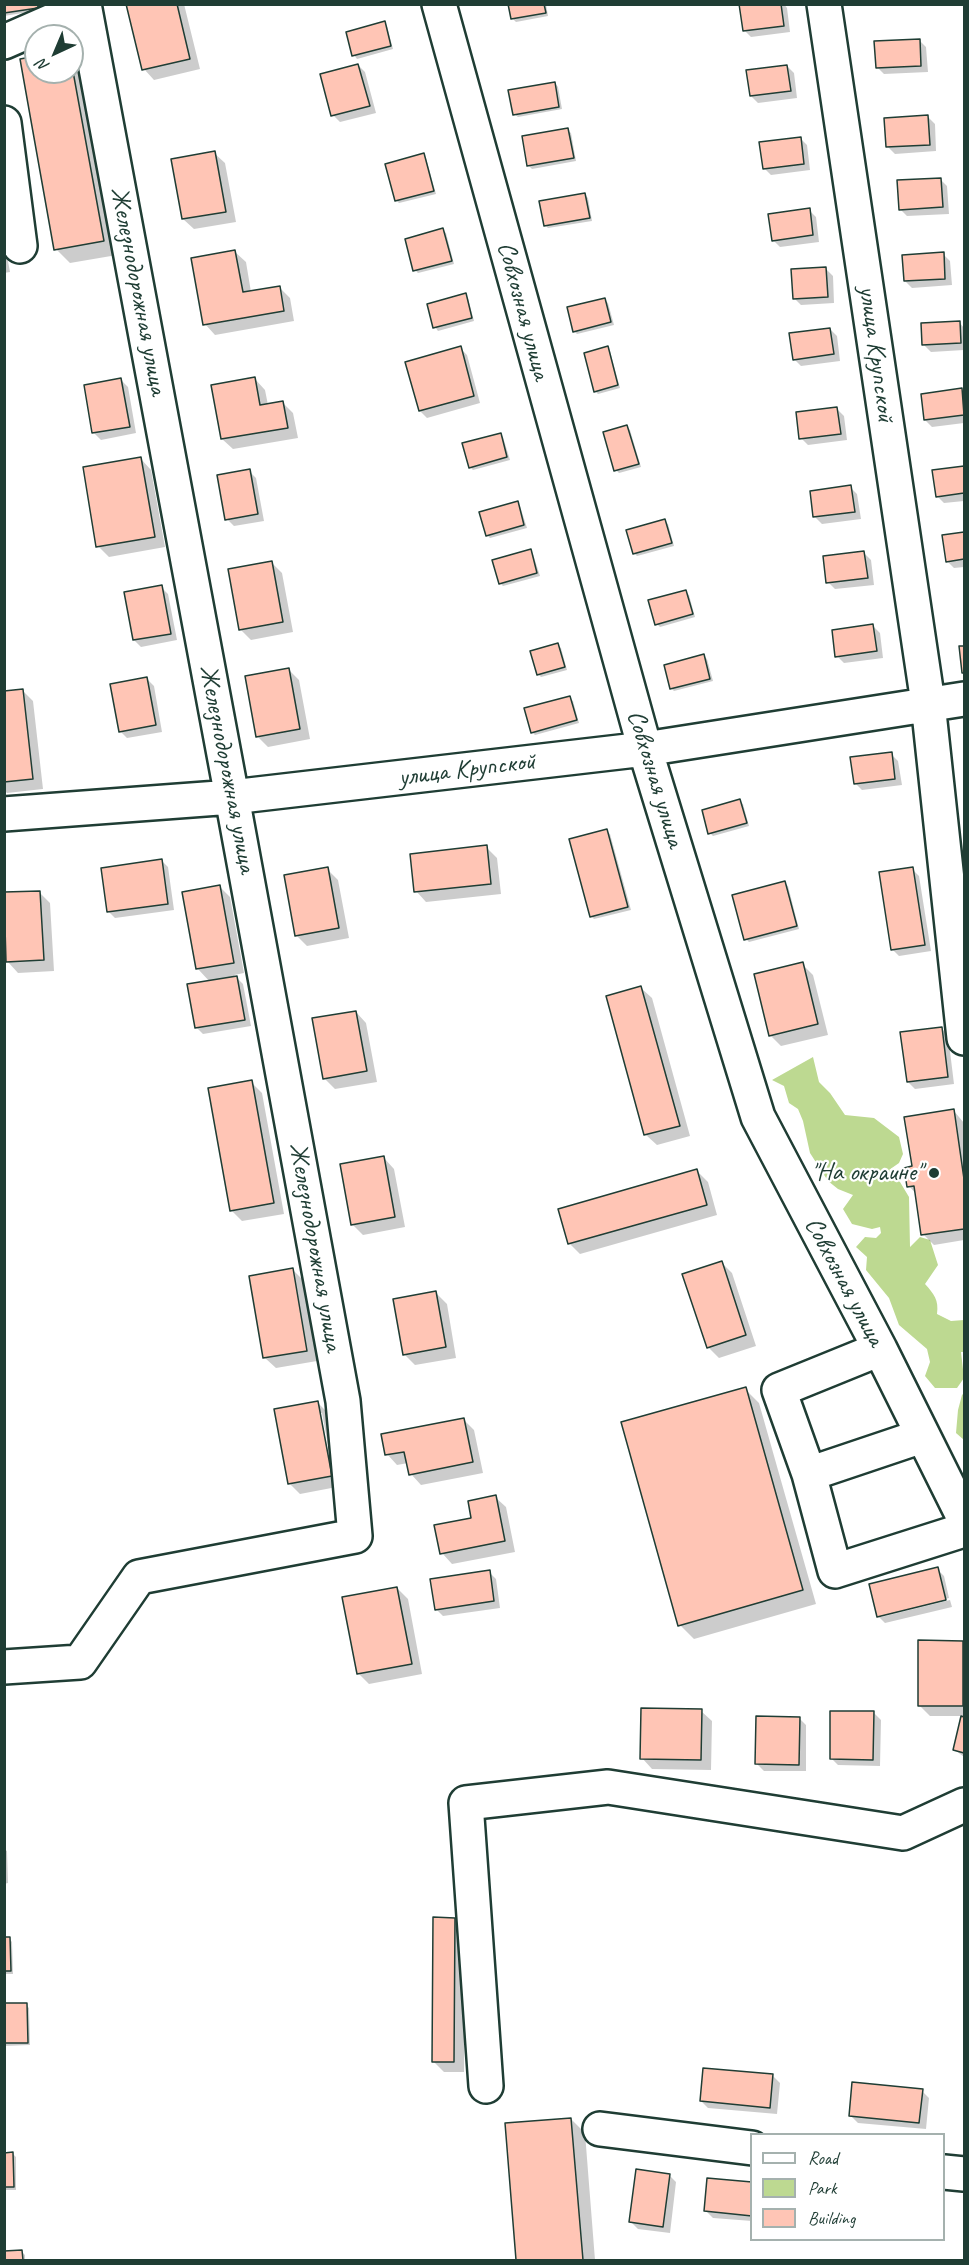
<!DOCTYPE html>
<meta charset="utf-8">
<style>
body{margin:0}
#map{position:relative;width:969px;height:2265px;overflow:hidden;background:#fff;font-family:Caveat,sans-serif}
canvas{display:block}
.frame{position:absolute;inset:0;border:6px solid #1f3d34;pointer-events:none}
.legend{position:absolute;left:750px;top:2133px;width:195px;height:108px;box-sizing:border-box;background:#fff;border:2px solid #a5b1ae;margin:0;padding:8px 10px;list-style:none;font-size:18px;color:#1f3d34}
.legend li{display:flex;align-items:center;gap:12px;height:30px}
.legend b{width:30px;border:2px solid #a5b1ae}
.north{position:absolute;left:24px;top:24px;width:60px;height:60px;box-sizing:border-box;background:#fff;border:2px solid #a5b1ae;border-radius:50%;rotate:224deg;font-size:16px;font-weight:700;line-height:24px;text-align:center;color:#1f3d34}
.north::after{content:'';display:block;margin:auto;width:21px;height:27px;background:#1f3d34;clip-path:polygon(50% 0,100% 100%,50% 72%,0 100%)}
</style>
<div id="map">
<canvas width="969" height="2265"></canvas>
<div class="frame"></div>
<ul class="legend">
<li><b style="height:8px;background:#fff"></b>Road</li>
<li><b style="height:16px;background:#bdd991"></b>Park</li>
<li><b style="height:16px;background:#ffc5b5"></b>Building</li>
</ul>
<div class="north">N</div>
</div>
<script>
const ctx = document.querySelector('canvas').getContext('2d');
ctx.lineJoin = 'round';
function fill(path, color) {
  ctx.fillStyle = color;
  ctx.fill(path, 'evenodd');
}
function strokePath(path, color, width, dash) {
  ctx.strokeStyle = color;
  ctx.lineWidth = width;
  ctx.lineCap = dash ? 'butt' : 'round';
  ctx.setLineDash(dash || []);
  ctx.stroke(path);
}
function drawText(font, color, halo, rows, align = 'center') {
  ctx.font = font + ' Caveat,sans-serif';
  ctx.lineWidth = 4.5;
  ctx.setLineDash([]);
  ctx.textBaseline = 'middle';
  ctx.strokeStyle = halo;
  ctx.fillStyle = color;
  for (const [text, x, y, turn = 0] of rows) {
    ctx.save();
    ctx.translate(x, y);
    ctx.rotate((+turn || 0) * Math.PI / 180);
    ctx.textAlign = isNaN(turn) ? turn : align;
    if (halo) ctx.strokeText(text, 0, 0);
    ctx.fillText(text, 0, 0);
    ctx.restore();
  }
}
fill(new Path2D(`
 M813,1057L819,1082L830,1093L845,1115L874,1118L899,1137L903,1154L899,1163L889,1170L900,1182L909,1197L910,1247L920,1237L930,1240L938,1265L925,1284C934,1294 939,1300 937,1314L951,1321L964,1320V1352H961L964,1378L957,1388H935L925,1376L930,1362L927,1349L899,1325L889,1298L866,1270L867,1257L856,1247L865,1237L876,1238L881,1233L880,1227L872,1229L852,1224L843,1209L853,1195L838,1189L828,1181L810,1153L803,1121L798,1109L789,1103L784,1086L772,1080Z
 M964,1393V1440L956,1433L958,1410L962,1395Z`), '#bdd991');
fill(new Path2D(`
 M4,4H40L41,10L4,16Z
 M128,4H184L200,69L154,80L144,69Z
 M510,4H546L548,16L516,22L513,19Z
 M751,4H784L787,8L790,32L751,37L744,30Z
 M384,23L387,26L393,49L357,59L354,55Z
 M919,40L926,47L928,72L884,74L877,67Z
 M72,55L83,66L117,255L70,263L56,249L21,60L36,58V72H72Z
 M358,65L365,72L376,113L340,122L333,115Z
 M787,66L794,73L797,98L758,103L751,96Z
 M555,83L558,87L562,109L518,117L514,114Z
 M928,117L935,124L936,151L895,154L888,147Z
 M567,130L571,133L576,161L532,169L528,165Z
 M800,138L807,145L810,170L771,175L764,168Z
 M214,153L225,163L236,222L194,229L183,219Z
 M423,155L426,158L436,194L399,203L396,200Z
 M940,179L947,186L949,214L907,216L900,209Z
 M585,195L588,198L592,221L548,228L545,225Z
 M809,210L816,217L819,242L780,247L773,240Z
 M443,230L446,233L454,264L418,273L415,270Z
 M4,240L10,272L4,273Z
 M235,252L246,262L251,292L279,287L290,298L294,321L215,335L205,324Z
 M943,254L950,261L952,285L912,288L905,281Z
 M826,269L833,276L834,303L801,305L794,298Z
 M465,295L468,298L474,321L438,331L435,327Z
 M605,300L608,303L614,325L577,334L574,331Z
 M959,322L964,328V350L931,352L924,345Z
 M830,329L837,336L840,361L801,366L794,359Z
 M460,348L467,355L480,403L427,418L420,411Z
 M607,348L610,351L620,388L598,394L595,391Z
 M255,379L265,390L268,405L282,402L293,413L298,438L233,449L222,439Z
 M121,380L128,387L136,433L101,440L94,433Z
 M962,390L964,393V423L932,427L925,420Z
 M837,409L844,416L847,440L808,445L801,438Z
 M627,427L630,430L641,467L619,473L616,470Z
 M500,434L503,437L510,460L473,470L470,467Z
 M141,459L151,470L165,547L109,557L98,546Z
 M964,467V501L944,503L937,496L934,471Z
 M249,471L256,478L264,521L234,526L227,519Z
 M850,487L857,494L861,519L822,524L815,517Z
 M517,503L520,506L527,528L490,538L487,535Z
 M665,521L668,524L674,546L637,556L634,553Z
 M964,534V567L954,568L947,561L944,537Z
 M530,551L533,554L540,576L503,586L500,583Z
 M864,553L871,560L874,585L835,589L828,582Z
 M272,563L282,573L293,632L251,640L240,629Z
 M161,587L168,594L177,640L141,647L134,640Z
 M686,592L689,595L695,617L660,627L657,624Z
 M873,626L880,633L883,658L844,663L837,656Z
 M557,644L561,648L567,670L541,677L538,674Z
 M704,656L707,659L713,681L674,691L671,688Z
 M289,670L299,680L310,739L268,747L257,736Z
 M147,679L154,686L162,732L127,738L120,731Z
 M23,691L33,701L43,789L7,793L4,790V692Z
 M570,698L573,701L579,723L535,735L532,732Z
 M891,754L898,761L902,785L862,790L855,783Z
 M740,801L743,804L749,826L713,836L710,833Z
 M607,831L610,834L631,910L594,919L591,916Z
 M486,847L497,858L501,894L426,902L416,891Z
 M161,860L168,867L174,910L115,918L108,911Z
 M327,869L338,880L349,938L307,946L296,935Z
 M912,869L919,876L931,951L899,956L892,949Z
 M785,883L788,886L799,929L749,942L746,939Z
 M220,887L230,897L244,973L234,975L243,984L251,1026L203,1034L196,1027L210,982L198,969L184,893Z
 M39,892L50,903L54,971L18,973L8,962L4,894Z
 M802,964L813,975L828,1035L781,1046L770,1035Z
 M641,988L652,998L690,1136L657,1145L646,1135L608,997Z
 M356,1012L366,1023L377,1082L335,1089L324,1078Z
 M941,1028L948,1035L954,1084L915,1089L908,1082Z
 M251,1082L262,1093L284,1214L242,1221L231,1210Z
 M954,1111L964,1123V1240L934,1245L923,1234L917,1195L909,1186L914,1168Z
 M384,1158L394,1169L405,1227L363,1235L352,1224Z
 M697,1171L708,1182L717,1215L580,1254L569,1243Z
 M721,1262L732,1273L756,1346L719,1358L708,1347Z
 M292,1269L303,1280L317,1361L276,1368L265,1358L250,1277Z
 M436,1293L447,1304L456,1358L415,1365L404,1354Z
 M745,1389L759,1403L816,1604L694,1639L680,1625Z
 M318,1403L328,1413L342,1486L300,1494L289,1483ZM319,1413H322L335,1483H332Z
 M463,1419L474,1430L483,1473L421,1485L411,1474L408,1463L397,1465L387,1454Z
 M495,1497L506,1507L515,1552L452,1564L442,1553Z
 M937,1569L944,1576L949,1598L881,1614V1617L950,1600L952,1607L885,1623L878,1616Z
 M489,1572L496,1579L500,1608L443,1616L436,1609Z
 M397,1588L408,1599L422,1674L369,1684L358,1673Z
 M963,1642L964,1644V1716H930L919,1705Z
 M701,1711L712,1721L711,1770L652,1769L642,1758Z
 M874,1713L881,1720L880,1766L838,1765L831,1758Z
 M799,1718L806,1725V1771H764L757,1764Z
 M962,1718H964V1757L955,1750Z
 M4,1849L7,1851L8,1883L4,1884Z
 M454,1919L465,1930L464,2072H444L433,2061Z
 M4,1938H9L12,1942L13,1974H4Z
 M4,2005H26L29,2008L30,2045L4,2046Z
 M773,2076L780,2083L777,2114L708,2108L701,2101Z
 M922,2091L929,2098L926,2129L858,2123L851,2116Z
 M571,2119L585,2133L595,2260H517L506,2124Z
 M4,2154H13L16,2157V2190H4Z
 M669,2175L676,2182L670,2233L638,2229L631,2222Z
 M752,2183V2221L713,2218L706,2211Z
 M22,2252L25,2255V2260H4V2253Z`), '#0003');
const building = new Path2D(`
 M4,4H38V8L4,13Z
 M126,4H177L190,59L142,70Z
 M508,4H544L546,13L511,19Z
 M739,4H781L784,26L743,31Z
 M385,21L391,46L352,56L346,32Z
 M920,39L921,66L876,68L874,41Z
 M36,56V72H72V66L104,241L54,250L20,59Z
 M358,64L370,106L331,116L320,74Z
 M787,65L791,91L750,96L746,70Z
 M555,82L559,107L513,115L508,90Z
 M928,115L930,145L886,147L884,118Z
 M568,128L574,158L527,166L522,136Z
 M801,137L804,164L763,169L759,142Z
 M215,151L226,212L182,219L171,159Z
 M424,153L434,191L395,201L385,164Z
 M941,178L943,207L899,210L897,180Z
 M585,193L590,218L544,226L539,201Z
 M810,208L813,235L772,241L768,214Z
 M443,228L452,261L413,271L405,239Z
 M235,250L243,292L280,286L284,311L203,325L191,258Z
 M944,252L945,279L904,281L902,255Z
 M826,267L828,297L793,299L791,269Z
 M466,293L472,318L433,328L427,304Z
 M605,298L611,322L573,332L567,307Z
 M960,321L961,343L922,345L921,323Z
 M830,328L834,354L793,360L789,333Z
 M461,346L474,396L419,411L405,362Z
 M608,346L618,385L594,392L584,353Z
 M255,377L260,405L283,401L288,428L221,439L211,385Z
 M121,378L130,427L92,433L84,385Z
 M962,388L964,415L924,420L921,394Z
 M837,407L841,434L799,439L796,412Z
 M627,425L639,464L614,471L603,432Z
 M501,433L507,457L469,468L462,443Z
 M141,457L155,537L96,547L83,467Z
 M964,466V493L936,497L932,470Z
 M250,469L258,514L225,520L217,475Z
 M851,485L855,512L813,517L810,491Z
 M518,501L524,525L486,536L479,512Z
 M665,519L672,543L633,554L626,530Z
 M964,532V559L946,562L942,535Z
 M531,549L537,573L499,584L492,560Z
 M864,551L868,578L826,583L823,556Z
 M272,561L283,622L239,630L228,569Z
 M162,585L171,634L133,640L124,592Z
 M686,590L693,614L655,625L648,600Z
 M873,624L877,651L835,657L832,630Z
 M558,643L565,667L537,675L530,651Z
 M959,646H964V673H962Z
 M704,654L710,679L670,689L664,665Z
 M289,668L300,729L256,737L245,676Z
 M147,677L156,725L119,732L110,684Z
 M23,689L33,779L4,782V691Z
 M570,696L577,720L531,733L524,708Z
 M892,752L895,779L854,784L850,757Z
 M740,799L747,823L708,834L702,810Z
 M607,829L628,907L590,917L569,839Z
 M487,845L491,884L414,892L410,854Z
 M162,859L168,904L107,912L101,868Z
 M328,867L339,928L295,936L284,875Z
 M913,867L925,945L891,950L879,872Z
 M785,881L797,926L744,940L732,895Z
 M220,885L234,963L196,969L182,892Z
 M40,891L44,960L6,962L4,892Z
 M803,962L818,1024L769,1036L754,974Z
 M237,976L245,1020L195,1028L187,984Z
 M641,986L680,1126L644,1135L606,996Z
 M356,1011L367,1071L323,1079L312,1018Z
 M942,1027L948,1077L907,1082L900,1032Z
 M252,1080L274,1203L230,1211L208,1088Z
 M954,1109L964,1179V1229L921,1235L914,1186L907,1187L904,1168L912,1166L904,1117Z
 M384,1156L395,1217L351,1225L340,1164Z
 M697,1169L707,1205L568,1244L558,1209Z
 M722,1261L746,1335L707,1348L682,1274Z
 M293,1268L307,1351L263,1358L249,1276Z
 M436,1291L446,1347L403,1355L393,1299Z
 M746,1387L803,1590L678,1626L621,1422Z
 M318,1401L332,1476L288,1484L274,1409Z
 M464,1418L473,1462L409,1475L404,1452L385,1455L381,1434Z
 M496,1495L505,1541L440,1554L434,1525L471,1518L468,1501Z
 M938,1567L946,1600L877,1617L869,1584Z
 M490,1570L494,1601L435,1610L430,1579Z
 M397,1587L412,1664L357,1674L342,1597Z
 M918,1640L963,1641V1706H918Z
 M641,1708L702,1709L701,1760L640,1759Z
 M830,1711H874L873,1760L830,1759Z
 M756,1716L800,1717L799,1765L755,1764Z
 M961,1716L964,1717V1753L953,1750Z
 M433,1917L455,1918L454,2062H432Z
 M4,1937H10L11,1971H4Z
 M4,2003H27L28,2043H4Z
 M703,2068L773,2074L770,2108L700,2101Z
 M852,2082L923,2089L919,2123L849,2116Z
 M571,2118L583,2260H516L505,2123Z
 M13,2152L14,2187H4V2153Z
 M636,2169L670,2174L663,2227L629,2222Z
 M707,2178L752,2182V2216L704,2211Z
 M22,2250L23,2260H4V2251Z`);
fill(building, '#ffc5b5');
strokePath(building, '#1f3d34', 1.5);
const minor = new Path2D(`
 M439,4L645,749L758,1117L880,1349L964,1518
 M824,4L928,703L964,1038
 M4,42L84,7
 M4,123L20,246
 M4,814L232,797L645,749L964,699
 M880,1349L779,1390L809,1474L835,1571L964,1530
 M809,1474L922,1436
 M4,1667L80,1662L139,1577L355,1536L343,1401L232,797L84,4
 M486,2086L466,1803L608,1787L903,1833L964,1805
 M600,2129L752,2148
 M944,2172L964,2174`);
strokePath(minor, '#1f3d34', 38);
strokePath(minor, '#fff', 33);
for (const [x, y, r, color] of [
 [934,1173,6,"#1f3d34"]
]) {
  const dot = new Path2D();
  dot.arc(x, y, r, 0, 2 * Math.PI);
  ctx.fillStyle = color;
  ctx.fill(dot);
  strokePath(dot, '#fff', 2);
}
drawText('26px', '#1f3d34', '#fff', [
 ["Железнодорожная улица",138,291,79],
 ["Совхозная улица",523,311,75],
 ["улица Крупской",876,354,82],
 ["Железнодорожная улица",227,769,79],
 ["улица Крупской",467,770,-7],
 ["Совхозная улица",655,779,73],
 ["Железнодорожная улица",315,1247,80],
 ["Совхозная улица",844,1282,62]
]);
drawText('26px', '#1f3d34', '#fff', [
 ["\"На окраине\"",922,1173]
], 'right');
</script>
